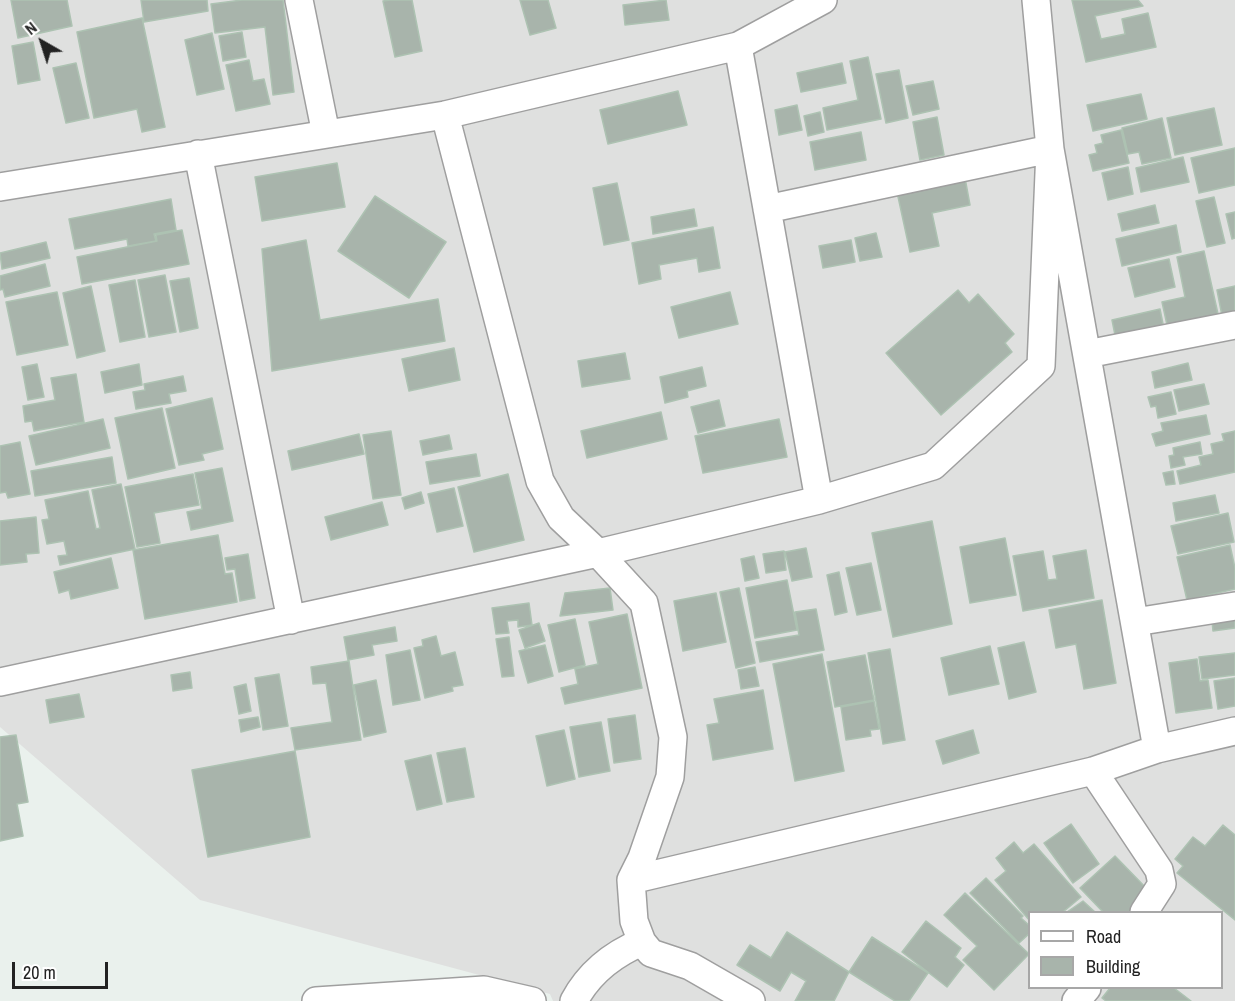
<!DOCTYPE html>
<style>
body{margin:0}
#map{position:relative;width:1235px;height:1001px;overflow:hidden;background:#eaf1ed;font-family:"Archivo Narrow",sans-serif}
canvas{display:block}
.legend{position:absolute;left:1028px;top:911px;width:195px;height:78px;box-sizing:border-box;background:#fff;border:2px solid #a7a7a7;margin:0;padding:8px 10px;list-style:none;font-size:18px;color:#222}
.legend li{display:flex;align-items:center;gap:12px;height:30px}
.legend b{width:30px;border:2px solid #a7a7a7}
.north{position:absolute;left:12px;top:12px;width:60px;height:60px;-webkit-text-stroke:4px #fff;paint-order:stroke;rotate:321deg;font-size:16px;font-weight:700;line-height:24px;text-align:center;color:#222}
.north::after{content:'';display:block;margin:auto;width:21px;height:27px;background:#222;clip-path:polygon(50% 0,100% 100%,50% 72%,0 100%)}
.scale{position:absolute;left:12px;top:962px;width:96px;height:27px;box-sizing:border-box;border:3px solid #222;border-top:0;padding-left:8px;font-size:18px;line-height:21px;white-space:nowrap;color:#222;-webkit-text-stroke:4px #fff;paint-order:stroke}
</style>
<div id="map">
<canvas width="1235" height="1001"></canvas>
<ul class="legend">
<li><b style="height:8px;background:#fff"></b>Road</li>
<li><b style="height:16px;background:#a8b4ab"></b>Building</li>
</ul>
<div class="north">N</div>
<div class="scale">20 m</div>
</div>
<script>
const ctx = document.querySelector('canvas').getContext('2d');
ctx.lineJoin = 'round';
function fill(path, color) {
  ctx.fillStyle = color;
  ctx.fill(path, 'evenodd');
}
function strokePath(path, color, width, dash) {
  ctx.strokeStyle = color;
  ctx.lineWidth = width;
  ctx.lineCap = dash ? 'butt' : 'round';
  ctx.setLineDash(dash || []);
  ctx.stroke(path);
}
fill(new Path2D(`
 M0,0H1235V1001H553L550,994L200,900L0,727ZM1030,912H1222V988H1030Z`), '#dfe0df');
const building = new Path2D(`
 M11,0H67L72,26L18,38Z
 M141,0H207L208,11L144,22Z
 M242,0H283L294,92L273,95L265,27L215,33L211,4Z
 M390,0H412L422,51L395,57L383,1Z
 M520,0H548L556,28L530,35Z
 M666,0L669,20L625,25L623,5Z
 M1072,0H1138L1143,6L1095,16L1101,39L1125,34L1122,19L1148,13L1156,47L1086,62Z
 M142,18L165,127L142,132L137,109L94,118L77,32Z
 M242,32L246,57L223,61L219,36Z
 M212,33L224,89L197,95L185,40Z
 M33,42L40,80L18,84L12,46Z
 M868,57L881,119L827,130L823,108L858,100L850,61Z
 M249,60L253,81L264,79L270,104L236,111L226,65Z
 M76,63L89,118L66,123L53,68Z
 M842,63L846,83L801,92L797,73Z
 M899,70L908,118L886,123L876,74Z
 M933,81L939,109L913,115L906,86Z
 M678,91L687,125L608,144L600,110Z
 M1141,94L1147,119L1093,131L1087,105Z
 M797,105L802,130L779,135L775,110Z
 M1214,108L1222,145L1175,155L1167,118Z
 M820,112L824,132L808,136L804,116Z
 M937,117L944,155L920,160L913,122Z
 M1162,118L1171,158L1142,164L1139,152L1128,154L1122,128Z
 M1121,130L1129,163L1093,171L1089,155L1097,153L1095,145L1103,143L1101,135Z
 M861,132L866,160L815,170L810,142Z
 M1235,148V185L1199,193L1191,158Z
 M1183,157L1189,182L1141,192L1136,168Z
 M337,163L345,207L262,221L255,177Z
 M1128,167L1133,194L1108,200L1102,173Z
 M965,178L970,205L932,213L939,246L910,252L897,192Z
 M617,183L629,240L604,245L593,188Z
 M375,196L446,242L409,298L338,251Z
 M1214,197L1225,243L1207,247L1196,201Z
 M171,199L176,230L154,234L156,241L128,246L127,239L75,249L69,219Z
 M1155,205L1159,223L1122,231L1118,214Z
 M694,209L697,226L653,234L651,217Z
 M1235,212V238L1232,239L1226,214Z
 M1176,225L1181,252L1122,266L1116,239Z
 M713,227L720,268L699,272L697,258L659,265L661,279L639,284L632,243Z
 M182,230L189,264L82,284L77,257L157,241L156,235Z
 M876,233L882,257L860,261L855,238Z
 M306,240L320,320L438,299L445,341L272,371L262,249Z
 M851,240L855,262L823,268L819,246Z
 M46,242L50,258L2,269L0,253Z
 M1204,251L1220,323L1169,334L1162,302L1185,297L1177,257Z
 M1169,259L1175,287L1135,297L1128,268Z
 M45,264L50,286L5,297L3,289L0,290V276Z
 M165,275L176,332L149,337L138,280Z
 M189,278L198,328L180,332L170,281Z
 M135,280L145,337L120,342L109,285Z
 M91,286L105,351L77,358L63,293Z
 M1235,286V324L1224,326L1217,290Z
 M958,290L969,303L978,294L1014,334L1005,343L1012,352L941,415L886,353Z
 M57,292L68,345L17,355L6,302Z
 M730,292L738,324L679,338L671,307Z
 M1160,309L1165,334L1117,345L1112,320Z
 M454,348L460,380L409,391L402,359Z
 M625,353L630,379L582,387L578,361Z
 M1188,363L1192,380L1155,388L1152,372Z
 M37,364L44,397L28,400L22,367Z
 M139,364L142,385L105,393L101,372Z
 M702,367L706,386L687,391L688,397L665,403L660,377Z
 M76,374L84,422L34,431L32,421L25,422L23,406L55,400L51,378Z
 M183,376L186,391L169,394L171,403L136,409L133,392L145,390L144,384Z
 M1204,384L1209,404L1179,411L1174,390Z
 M1171,392L1176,414L1158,418L1156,406L1151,407L1148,397Z
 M212,398L223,449L202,454L204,460L179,465L166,409Z
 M719,400L725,426L698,433L691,407Z
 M162,408L175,468L128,479L115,418Z
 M661,412L667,439L587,458L581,431Z
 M1206,415L1210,434L1156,446L1152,434L1163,431L1161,423Z
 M103,419L110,448L36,465L29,436Z
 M779,419L787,457L703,473L695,436Z
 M391,431L401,495L373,499L363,435Z
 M1235,431V472L1180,484L1177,471L1201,465L1199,457L1213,454L1211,444L1224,441L1222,434Z
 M359,434L364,454L292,470L288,451Z
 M449,435L452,449L423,455L420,441Z
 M20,442L30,494L8,498L6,492L0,493V446Z
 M1200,442L1202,454L1183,457L1185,465L1171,468L1169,456L1174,455L1173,448Z
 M476,454L480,476L430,484L426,462Z
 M112,457L116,483L35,496L31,471Z
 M222,468L233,521L191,530L187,512L202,509L195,473Z
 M1173,471L1175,484L1166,485L1163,473Z
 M193,474L199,505L154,513L160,543L137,547L125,487Z
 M508,474L524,540L474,552L458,487Z
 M121,484L135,549L60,565L58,556L67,555L64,541L47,544L42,520L49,519L45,500L88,491L96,529L100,528L92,490Z
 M454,488L463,526L437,532L428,494Z
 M421,492L424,503L405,509L402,498Z
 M1215,495L1219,513L1176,521L1173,503Z
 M382,502L388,525L331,540L325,517Z
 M1228,513L1234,542L1178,554L1171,526Z
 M36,517L39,553L26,554L27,562L0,565V521Z
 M932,521L952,624L893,637L872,533Z
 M218,535L225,574L232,573L237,602L145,619L133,550Z
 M1005,538L1016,595L970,603L960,547Z
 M1230,545L1235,568V589L1187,600L1177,557Z
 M806,548L812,577L792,581L785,552Z
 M1086,550L1094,598L1023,611L1013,556L1043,551L1048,580L1057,579L1053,556Z
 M784,551L786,570L766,573L763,554Z
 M248,554L255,598L240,601L235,569L227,570L225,558Z
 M754,556L759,578L745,581L741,559Z
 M111,558L118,588L71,599L69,590L59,593L54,572Z
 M871,563L881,610L857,615L846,568Z
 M839,572L847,612L835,615L827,575Z
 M787,580L797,630L755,638L746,588Z
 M610,588L613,610L560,616L565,593Z
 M739,588L755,663L736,668L720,592Z
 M716,593L726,642L683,651L674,601Z
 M1102,600L1116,683L1084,689L1076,644L1056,648L1049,610Z
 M529,603L532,625L518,627V620L507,621L509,633L496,634L492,608Z
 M1235,608V628L1213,631L1211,611Z
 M816,609L824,650L760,662L756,642L799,635L795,612Z
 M627,614L642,688L565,704L561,688L578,684L575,669L598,664L589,622Z
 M575,619L585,665L559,672L548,625Z
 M539,623L545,641L525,648L519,630Z
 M395,627L397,641L372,645L374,655L348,660L344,637Z
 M436,636L441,656L455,652L463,685L452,687L453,691L425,698L414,648L423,646L422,640Z
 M509,637L514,676L502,677L496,639Z
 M1024,642L1036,692L1009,699L998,648Z
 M545,645L553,676L528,683L519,651Z
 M990,646L999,684L949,695L941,658Z
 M890,649L905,740L883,744L868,653Z
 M410,650L420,700L393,705L386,655Z
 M1235,653V675L1202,679L1199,657Z
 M822,654L844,771L795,781L773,664Z
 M865,655L874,700L835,707L827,662Z
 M1197,659L1200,681L1208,680L1212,708L1176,713L1169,663Z
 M349,661L361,740L295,750L291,728L332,722L326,683L313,684L311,667Z
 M755,667L759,686L741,689L738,670Z
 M190,672L192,688L173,691L171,675Z
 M279,674L288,726L263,730L255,678Z
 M1235,678V706L1218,709L1214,681Z
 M376,680L386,732L364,737L354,685Z
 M246,684L251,711L239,714L234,687Z
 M763,690L773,749L713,760L707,725L719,723L714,699Z
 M79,694L84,717L50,723L46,700Z
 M874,701L879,729L870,730L871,736L846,740L841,707Z
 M635,715L641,759L614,763L608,719Z
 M258,717L260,727L241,732L239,720Z
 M601,722L610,771L579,777L570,727Z
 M564,730L575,779L547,786L536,736Z
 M973,730L979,753L943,764L936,741Z
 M16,735L28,802L17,804L23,836L0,841V737Z
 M465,748L474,797L447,802L437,753Z
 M295,751L310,837L208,857L192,770Z
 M431,755L442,804L417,810L405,761Z
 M1071,824L1099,864L1073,883L1044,843Z
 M1223,825L1235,835V920L1177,873L1183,866L1175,859L1193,837L1205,846Z
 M1014,842L1023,853L1034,844L1081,897L1063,912H1030V921L995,880L1006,871L996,858Z
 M1115,856L1150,892L1129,912H1103L1080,888Z
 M986,878L1023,916L1021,918L1030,926V933L1019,943L970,893Z
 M965,893L1029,954L994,990L963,960L977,946L944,915Z
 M1083,901L1095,912H1067Z
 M926,921L961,948L955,957L964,965L947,987L902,952Z
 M787,932L849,972L834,1001H795L806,981L791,972L780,991L737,965L750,945L771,958Z
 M872,937L928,973L909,1001H895L849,972Z
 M1110,988H1174L1191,1001H1106L1102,998Z`);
fill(building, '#a8b4ab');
strokePath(building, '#adc2b2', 1.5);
const minor = new Path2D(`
 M299,0L326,134
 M1036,0L1050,149L1157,749
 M738,46L819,500
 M445,115L540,481L561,518L598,553L644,603L673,737L670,777L642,858L631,880L634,921L642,942L651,953L690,966L751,1001
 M198,154L291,620
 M0,187L445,115L738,46L823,0
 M767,209L1050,149
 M1087,354L1235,325
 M1135,622L1235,606
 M0,682L598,553L819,500L933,466L1041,366L1050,149
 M1093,771L1159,870L1162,884L1144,912
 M631,880L1093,771L1157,749L1235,731
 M316,1001L484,990L532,1001
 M574,1001C589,973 613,954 642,942
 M1076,1001L1087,988`);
strokePath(minor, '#9f9f9f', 30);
strokePath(minor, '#fff', 27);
</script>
